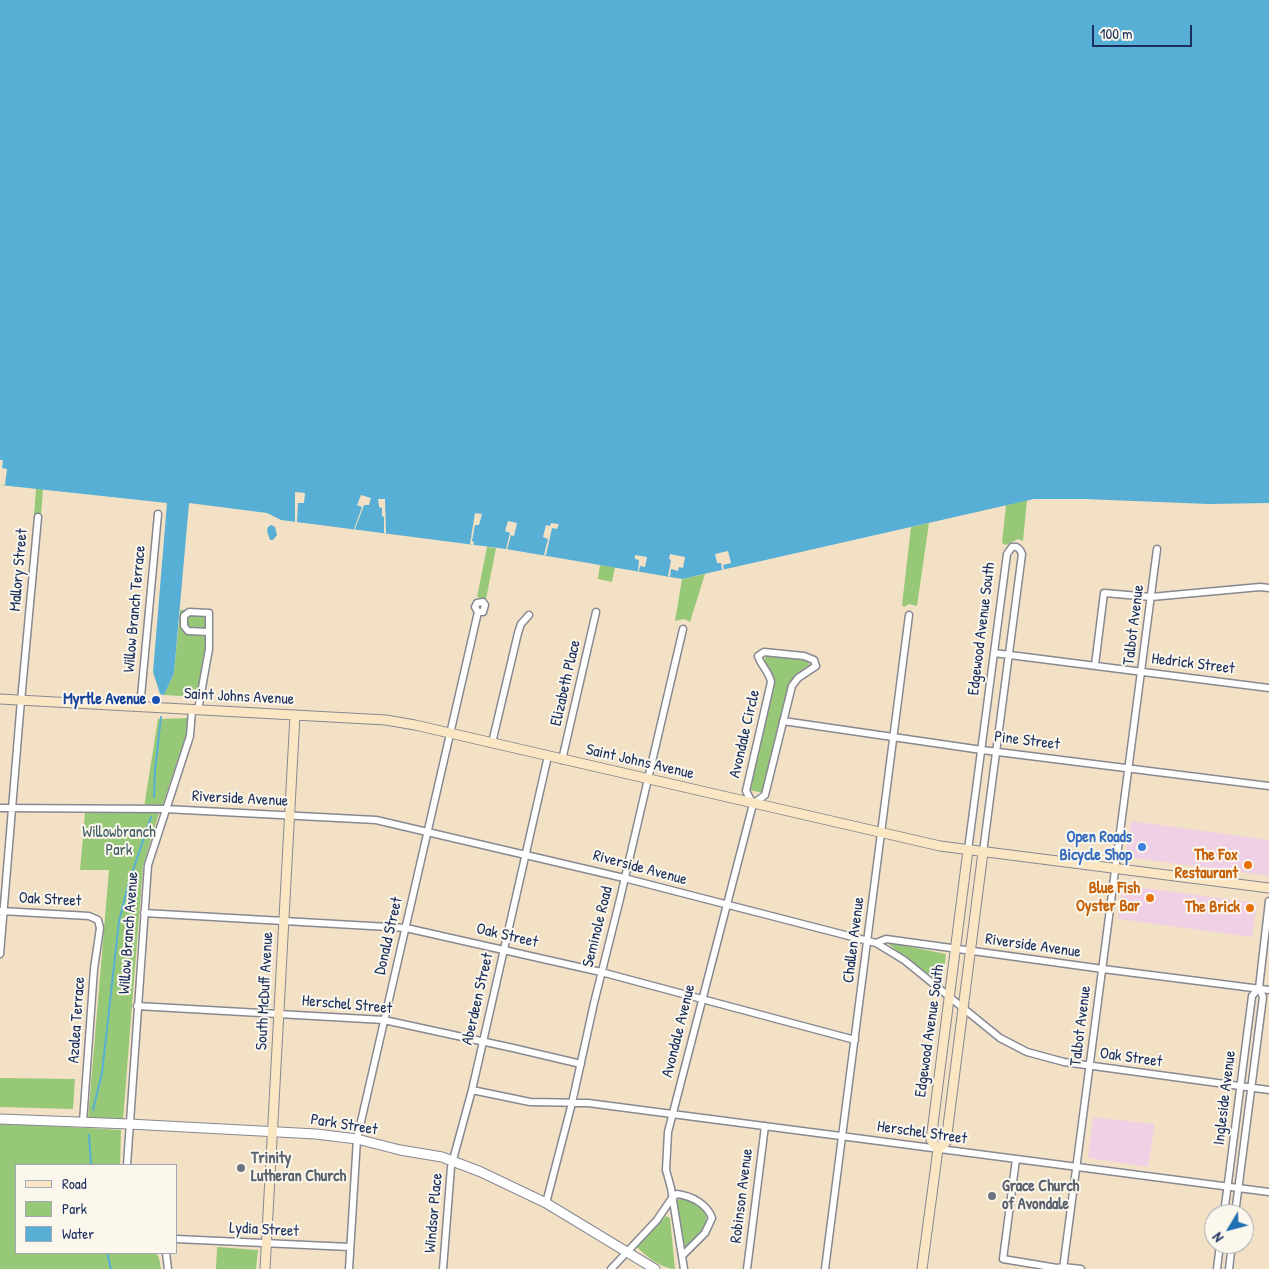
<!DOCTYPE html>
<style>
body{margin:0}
#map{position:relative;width:1269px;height:1269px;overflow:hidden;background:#f3e1c5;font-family:"Patrick Hand",sans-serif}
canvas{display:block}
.legend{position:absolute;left:15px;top:1164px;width:162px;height:90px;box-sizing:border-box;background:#fbf7ec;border:1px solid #a1a7b3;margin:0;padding:6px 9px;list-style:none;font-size:15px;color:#1b2f5e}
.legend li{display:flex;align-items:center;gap:10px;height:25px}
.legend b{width:25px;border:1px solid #a1a7b3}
.north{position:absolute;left:1204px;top:1204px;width:50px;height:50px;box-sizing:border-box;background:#fbf7ec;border:1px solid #a1a7b3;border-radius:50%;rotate:233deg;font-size:14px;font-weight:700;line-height:20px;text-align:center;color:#1b2f5e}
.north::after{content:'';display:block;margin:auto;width:18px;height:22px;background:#1f6fb2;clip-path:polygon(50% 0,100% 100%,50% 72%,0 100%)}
.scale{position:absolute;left:1092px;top:25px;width:100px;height:22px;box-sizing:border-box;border:2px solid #1b2f5e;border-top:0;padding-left:6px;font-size:15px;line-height:18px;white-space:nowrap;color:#1b2f5e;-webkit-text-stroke:4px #fbf7ec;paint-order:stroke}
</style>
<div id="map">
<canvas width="1269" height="1269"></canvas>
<ul class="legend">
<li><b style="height:6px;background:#fbe6c3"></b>Road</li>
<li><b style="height:14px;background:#97c878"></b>Park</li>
<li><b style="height:14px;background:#58afd5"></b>Water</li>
</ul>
<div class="north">N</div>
<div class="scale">100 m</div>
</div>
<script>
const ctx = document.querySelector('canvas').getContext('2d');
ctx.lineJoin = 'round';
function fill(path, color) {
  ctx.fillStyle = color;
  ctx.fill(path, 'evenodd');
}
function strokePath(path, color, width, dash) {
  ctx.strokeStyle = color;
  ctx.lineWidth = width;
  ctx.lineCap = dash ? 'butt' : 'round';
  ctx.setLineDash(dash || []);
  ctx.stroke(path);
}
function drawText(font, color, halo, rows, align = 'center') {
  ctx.font = font + ' "Patrick Hand",sans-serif';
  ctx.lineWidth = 4;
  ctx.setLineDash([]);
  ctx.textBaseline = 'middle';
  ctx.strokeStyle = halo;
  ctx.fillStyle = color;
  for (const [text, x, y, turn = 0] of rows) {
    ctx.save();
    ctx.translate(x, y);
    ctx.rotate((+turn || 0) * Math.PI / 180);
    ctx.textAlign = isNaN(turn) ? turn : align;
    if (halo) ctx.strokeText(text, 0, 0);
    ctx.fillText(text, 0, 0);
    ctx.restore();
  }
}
fill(new Path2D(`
 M1131,821L1269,840V876L1125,857Z
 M1122,885L1257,903L1252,937L1118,919Z
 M1093,1117L1155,1124L1148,1167L1088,1158Z`), '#f0d0e4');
fill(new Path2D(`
 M36,489H43L41,516L34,515Z
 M1027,500L1023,541L1018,539L1006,545L1002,543L1006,505Z
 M929,523L917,606L909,604L904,607L902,605L911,527Z
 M487,547L496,548L486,599L477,597Z
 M600,565L615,567L612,582L598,579Z
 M705,574L690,622L684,619L675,621L682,579Z
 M180,610H207L205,657L197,697L164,695L174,673Z
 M769,654L806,660L809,663L810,667C806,673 797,673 790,682L764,793L749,790L774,680L769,667L764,662L765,657Z
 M189,718L186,735L162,807H144L158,719Z
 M85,813H159L143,866L123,1120L88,1119L109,870H80Z
 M886,942L946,954L942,987Z
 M0,1078L75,1079L73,1109L0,1107Z
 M0,1123L121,1130L120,1165H16V1253H156L159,1258L161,1269H0Z
 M681,1198C721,1212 707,1226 685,1248L676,1201Z
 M666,1216L670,1218L675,1269C663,1269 645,1256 637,1247Z
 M217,1247L258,1250L256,1269H216Z`), '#97c878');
fill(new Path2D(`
 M0,0H1269V503L1208,504L1084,499H1034L682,579L506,549L281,520L267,513L189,503L174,673L164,695L160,694L153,672L167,503L0,485Z
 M271,525L275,527L277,535L273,540H270L267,531L268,527Z`), '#58afd5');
fill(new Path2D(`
 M0,460H3L2,468L7,469L5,485H0Z
 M295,492L305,493L304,503H298L297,522H295Z
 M361,495L371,498L369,505H364L355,529H354L362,507L357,505Z
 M378,499H385L386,533H384V517L382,516V508L379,507Z
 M475,513L482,514L479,525H475L472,541L474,542L473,545L470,544Z
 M508,521L517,523L514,536L511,535L507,550L506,549L510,533L505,531Z
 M551,523L559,524L557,529L552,528L546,555H544L548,539L543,537L546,525L550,526Z
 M728,551L731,563L723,565L724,569L722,570L721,563H717L715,554Z
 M670,554L685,557L683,568L679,567L678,571L671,569L670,577L668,576L671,560L669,559Z
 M635,555L647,557L645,567L640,566L639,571H638L639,560L635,559Z`), '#f3e1c5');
strokePath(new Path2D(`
 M154,797L155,770L161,717
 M93,1110L102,1073L119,921L129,882L151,817
 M89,1135L91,1165
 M107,1253L111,1269`), '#58afd5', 2);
const minor = new Path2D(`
 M764,652L804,656L814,660L816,666L798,678L792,686L765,795L753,804L746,791L771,682C769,671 761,666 758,656Z
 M994,653L1269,688
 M1095,665L1104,593L1151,597L1260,587L1269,588
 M140,707L158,514
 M198,710L209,649V613L189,612L184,616V626L188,631L209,632
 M783,721L982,750L1269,786
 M492,743L518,633L521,624L529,615
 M562,760L596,612
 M0,808L165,809L376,820L624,878L876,943L886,939L1103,969L1269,990
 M968,850L1007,554L1012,547C1018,546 1020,549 1022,554L983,852
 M1,911L89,916L98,920L100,928L94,969L83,1122
 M144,913L406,928L601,972L855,1040
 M876,943L904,960L1000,1038L1027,1052L1064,1062L1269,1090
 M0,954L20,712L38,517
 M137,1006L384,1020L513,1048L581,1064
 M472,1090L530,1102L588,1103L1269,1192
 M1016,1159L1003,1259L1057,1268L1063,1267L1081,1269
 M127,1165L148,865L190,736L192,710
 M546,1203L572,1103L594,1003L620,899L683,629
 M1224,1214L1252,996L1259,988L1269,901
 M1235,1214L1263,997L1259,988
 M176,1239L350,1247
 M166,1253L168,1269
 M349,1269L357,1139L478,612L475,607L477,603L483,602L485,605L483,612H478
 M443,1269L451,1167L472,1090L548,756
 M611,1269L657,1220L672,1198L677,1194C692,1196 707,1204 712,1218L705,1233L682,1256
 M684,1269L671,1188L666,1170L668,1132L753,804
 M747,1269L765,1126
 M825,1269L909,615
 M1063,1269L1157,549
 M1217,1269L1220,1244
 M1229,1269L1232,1244`);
const tertiary = new Path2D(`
 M0,1119L129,1124L316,1134L357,1139L400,1150L442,1157L481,1172L546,1203L655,1269`);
const secondary = new Path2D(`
 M0,699L386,720L415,725L940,846L1269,888
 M938,1149L931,1140L968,850
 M265,1269L295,715
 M922,1269L938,1149L946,1142L983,852`);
strokePath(minor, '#878892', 9);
strokePath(tertiary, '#878892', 11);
strokePath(secondary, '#878892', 11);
strokePath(minor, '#fff', 6);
strokePath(tertiary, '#fff', 9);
strokePath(secondary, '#fbe6c3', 9);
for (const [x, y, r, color] of [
 [156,700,5,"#1a4fb4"],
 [1142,847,5,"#3f7fe0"],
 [1248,865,5,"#e8710a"],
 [1150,898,5,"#e8710a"],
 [1250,908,5,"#e8710a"],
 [241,1168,5,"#6b7280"],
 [992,1196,5,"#6b7280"]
]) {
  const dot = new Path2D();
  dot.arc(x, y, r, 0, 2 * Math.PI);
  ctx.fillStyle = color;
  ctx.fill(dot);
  strokePath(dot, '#fbf7ec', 2);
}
drawText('16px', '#1b2f5e', '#fbf7ec', [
 ["Mallory Street",19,570,-85],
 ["Willow Branch Terrace",135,609,-85],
 ["Talbot Avenue",1134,625,-83],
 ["Edgewood Avenue South",982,629,-83],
 ["Hedrick Street",1193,664,7],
 ["Elizabeth Place",566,683,-77],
 ["Saint Johns Avenue",239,697,3],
 ["Avondale Circle",745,734,-77],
 ["Pine Street",1027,741,7],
 ["Saint Johns Avenue",640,762,13],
 ["Riverside Avenue",240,799,3],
 ["Riverside Avenue",640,868,15],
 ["Oak Street",50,900,3],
 ["Seminole Road",598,927,-76],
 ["Willow Branch Avenue",129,933,-86],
 ["Donald Street",389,936,-77],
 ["Oak Street",507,936,13],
 ["Challen Avenue",854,940,-83],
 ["Riverside Avenue",1033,946,8],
 ["South McDuff Avenue",265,991,-87],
 ["Aberdeen Street",478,999,-77],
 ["Herschel Street",347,1005,5],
 ["Azalea Terrace",77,1020,-86],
 ["Talbot Avenue",1081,1026,-83],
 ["Avondale Avenue",679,1031,-76],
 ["Edgewood Avenue South",930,1031,-82],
 ["Oak Street",1131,1058,8],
 ["Ingleside Avenue",1225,1098,-83],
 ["Park Street",344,1125,9],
 ["Herschel Street",922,1133,8],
 ["Robinson Avenue",742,1196,-83],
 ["Windsor Place",434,1213,-85],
 ["Lydia Street",264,1230,3]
]);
drawText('bold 16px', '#164399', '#fbf7ec', [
 ["Myrtle Avenue",146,700]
], 'right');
drawText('16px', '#405d66', '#fbf7ec', [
 ["Willowbranch",119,833],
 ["Park",119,851]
]);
drawText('bold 16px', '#366cbe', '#fbf7ec', [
 ["Open Roads",1132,838],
 ["Bicycle Shop",1132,856]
], 'right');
drawText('bold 16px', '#c56008', '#fbf7ec', [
 ["The Fox",1238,856],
 ["Restaurant",1238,874],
 ["Blue Fish",1140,889],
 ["Oyster Bar",1140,907],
 ["The Brick",1240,908]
], 'right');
drawText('bold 16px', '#5b616d', '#fbf7ec', [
 ["Trinity",251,1159],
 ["Lutheran Church",251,1177],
 ["Grace Church",1002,1187],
 ["of Avondale",1002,1205]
], 'left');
</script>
